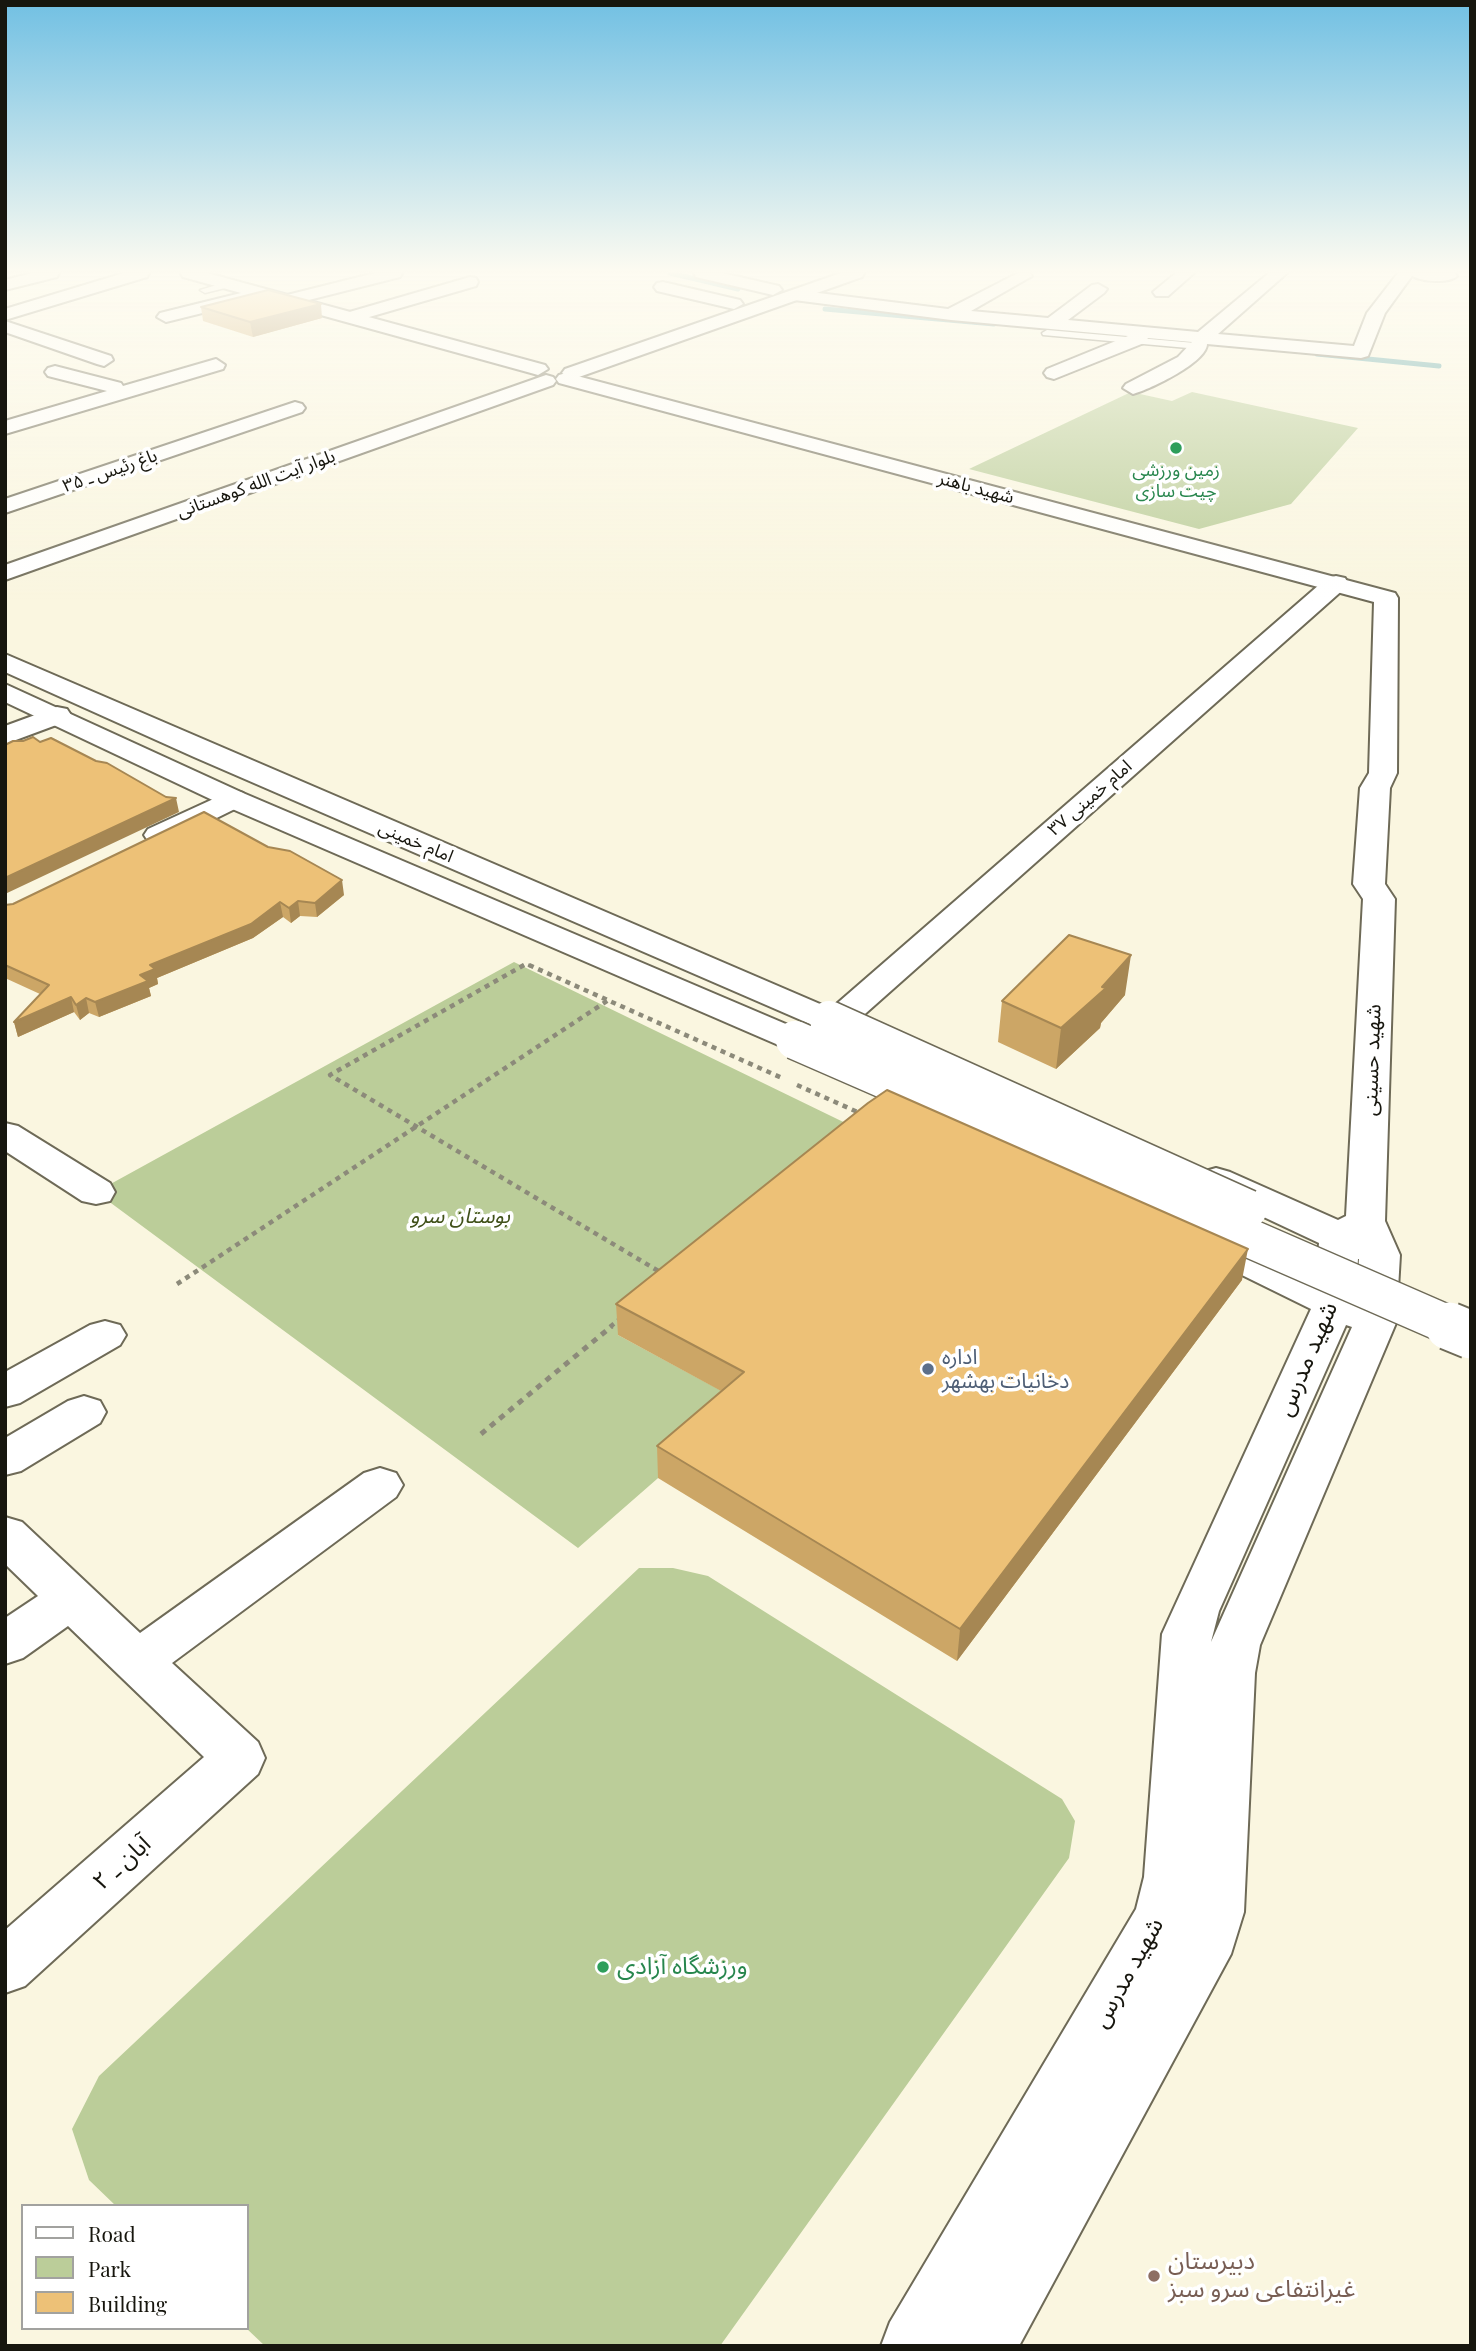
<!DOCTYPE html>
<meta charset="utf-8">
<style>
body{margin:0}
#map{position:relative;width:1476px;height:2351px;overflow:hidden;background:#faf6e0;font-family:"Playfair Display",serif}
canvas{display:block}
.frame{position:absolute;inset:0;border:7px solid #17160e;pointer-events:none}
.legend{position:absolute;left:21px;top:2204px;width:228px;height:126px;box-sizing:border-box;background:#fff;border:2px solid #a2a29f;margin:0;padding:9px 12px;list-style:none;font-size:21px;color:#17160e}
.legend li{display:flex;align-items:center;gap:14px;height:35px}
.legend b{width:35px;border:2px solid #a2a29f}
</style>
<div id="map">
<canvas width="1476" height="2351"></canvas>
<div class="frame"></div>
<ul class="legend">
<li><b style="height:9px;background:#fff"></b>Road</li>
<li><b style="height:19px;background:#bbcd99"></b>Park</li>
<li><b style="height:19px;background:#edc177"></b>Building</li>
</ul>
</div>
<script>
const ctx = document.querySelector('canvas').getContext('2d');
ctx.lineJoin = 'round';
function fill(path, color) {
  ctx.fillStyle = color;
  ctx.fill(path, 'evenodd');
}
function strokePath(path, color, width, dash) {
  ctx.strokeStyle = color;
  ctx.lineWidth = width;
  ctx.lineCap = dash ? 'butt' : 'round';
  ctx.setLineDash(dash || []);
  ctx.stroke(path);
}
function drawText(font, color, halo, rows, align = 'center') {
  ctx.font = font + ' "Playfair Display","Noto Sans Arabic",serif';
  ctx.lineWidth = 7;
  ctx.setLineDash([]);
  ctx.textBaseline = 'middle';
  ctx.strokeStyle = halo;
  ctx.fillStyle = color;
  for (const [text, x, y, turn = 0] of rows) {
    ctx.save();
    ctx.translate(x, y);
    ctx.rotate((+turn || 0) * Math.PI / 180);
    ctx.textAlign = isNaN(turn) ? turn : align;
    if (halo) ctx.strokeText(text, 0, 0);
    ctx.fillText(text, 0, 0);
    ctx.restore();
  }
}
fill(new Path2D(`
 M1131,392L1172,401L1192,392L1358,428L1291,504L1199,529L969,469Z
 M514,962L866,1133L618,1335L744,1403L578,1548L96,1192Z
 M639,1568H673L708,1576L1062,1799L1075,1821L1069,1858L720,2346H265L246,2328L247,2206H116L89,2180L72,2129L99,2076Z`), '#bbcd99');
strokePath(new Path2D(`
 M670,273L738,289
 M825,309L994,324
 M1317,354L1439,366`), '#499a9e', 5);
const service = new Path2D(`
 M230,281L233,282V286L205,293L200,290Z
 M1047,330L1195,343L1198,336L1207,338L1203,348L1199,349L1043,335L1042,333Z`);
const minor = new Path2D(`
 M32,273H59L57,277L5,290V280Z
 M375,273H402L400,277L289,305L280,300L283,296Z
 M694,273H722L779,286L782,290L773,295L696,277Z
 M1018,273H1030L1032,276L971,311L1048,318L1092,285L1098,284L1107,289L1104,293L1068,320L1198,332L1269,273H1287L1218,334L1354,346L1367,313L1398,273H1414L1385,313L1368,356L1361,358L1207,344C1207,362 1151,389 1133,394L1123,388L1126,384L1178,357L1192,342L1148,338L1144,343L1054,379L1047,377L1044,373L1047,369L1128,336L951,320L794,300L785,295L794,290L948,309Z
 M1176,273H1194L1168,296H1156L1153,292Z
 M470,277L476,278L478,282L476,286L352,322L343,317L346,313Z
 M663,282L740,300L743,304L734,309L657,291L654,287L657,283Z
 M253,290L262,295L259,299L166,322L157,317L160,313Z
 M5,321L111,356L113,360L104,366L97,364L5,332Z
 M216,359L225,365L223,369L5,434V421L107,391L48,376L45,372L48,368L55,366L121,383L123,386Z
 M295,402L302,404L305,408L302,412L5,513V499Z
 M1336,576L1345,578L1348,583L1345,588L857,1021L845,1024L833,1021L828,1014L833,1007L1327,578Z
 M233,790L243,793L248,799L243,805L170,841L159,844L148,841L144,835L148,829Z
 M5,1123L18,1126L110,1183L115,1192L110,1201L96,1204L82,1201L5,1151Z
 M105,1321L120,1325L126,1335L120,1345L20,1403L5,1407V1372L90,1325Z
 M84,1396L100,1401L106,1412L100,1423L21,1471L5,1475V1438L68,1401Z
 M380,1468L396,1473L403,1485L396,1497L172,1663L258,1742L265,1758L258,1774L25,1986L5,1993V1930L204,1757L68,1626L23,1658L5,1664V1618L38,1596L5,1564V1517L22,1522L140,1633L364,1473Z`);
const tertiary = new Path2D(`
 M124,273H149L147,277L5,320V309Z
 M1409,273H1455L1457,276C1449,284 1416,282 1409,273Z
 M566,373L1395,593L1398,598L1397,773L1390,788L1385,884L1395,899L1385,1221L1400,1255L1396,1323L1260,1645L1255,1673L1244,1912L1231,1954L1019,2346H881L890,2322L1136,1909L1144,1877L1162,1634L1311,1309L1185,1247L1179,1238L1185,1229L1199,1225L1213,1229L1316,1278L1319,1243L1202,1188L1197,1180L1202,1172L1216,1168L1230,1172L1338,1220L1346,1216L1363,899L1353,884L1360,788L1369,773L1374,602L559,383L556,379L559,375ZM1358,1259H1359L1356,1297H1355ZM1346,1325L1352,1327L1211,1642L1219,1611Z
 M57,707L67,709L71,715L67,721L5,744V726Z`);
const secondary = new Path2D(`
 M181,273H207L545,365L548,369L538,375L531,373L183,277Z
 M841,273H864L862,277L579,377L572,379L562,373L565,369Z
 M546,375L553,377L556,381L553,385L5,580V565Z
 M5,654L841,1013L846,1020L841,1027L829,1030L817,1027L194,757L5,672Z
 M5,684L243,793L807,1033L813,1040L807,1047L795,1051L783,1047L223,805L5,702Z`);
strokePath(service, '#6e6a57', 3);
strokePath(minor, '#6e6a57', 4);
strokePath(tertiary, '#6e6a57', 4);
strokePath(secondary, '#6e6a57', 4);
strokePath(new Path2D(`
 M520,967L526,964L533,967`), '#8c8a7a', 3.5, [4.5, 4.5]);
strokePath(new Path2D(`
 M524,965L330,1075L660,1272
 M529,965L782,1078
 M797,1085L862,1114
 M177,1284L610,999
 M610,1327L621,1318`), '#8c8a7a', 4.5, [5, 5]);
strokePath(new Path2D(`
 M481,1434L612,1326`), '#8c8a7a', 5, [6, 6]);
fill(service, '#fff');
fill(minor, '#fff');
fill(tertiary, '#fff');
fill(secondary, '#fff');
const secondaryBridgeFar1 = new Path2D(`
 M829,1020L1248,1209
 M795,1040L1453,1327`);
const secondaryBridge = new Path2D(`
 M1449,1326L1471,1335`);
strokePath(secondaryBridgeFar1, '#6e6a57', 41, []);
strokePath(secondaryBridge, '#6e6a57', 51, []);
strokePath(secondaryBridgeFar1, '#fff', 38);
strokePath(secondaryBridge, '#fff', 47);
fill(new Path2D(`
 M201,307L322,318L253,337L203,321Z
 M344,895L317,917L300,916L291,923L283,917L253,938L157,978L158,984L149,988L151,996L99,1017L89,1013L80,1020L74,1012L18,1037L14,1022L40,994L5,978V905Z
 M1125,995L1101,1023L1100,1028L1056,1069L998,1042L1002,1001Z
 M1242,1280L957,1661L658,1478L657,1446L721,1391L618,1335L616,1304Z`), '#cca666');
fill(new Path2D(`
 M321,304L322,318L253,337L250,322Z
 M176,798L179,812L5,894V878Z
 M342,880L344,895L317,917L315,903Z
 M298,901L300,916L291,923L289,908Z
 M280,902L283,917L253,938L157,978L158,984L149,988L151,996L99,1017L95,1002L140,975L150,965Z
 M1131,955L1125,995L1101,1023L1100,1028L1056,1069L1061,1028L1102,987Z
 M71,997L74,1012L18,1037L14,1022Z
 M86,998L89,1013L80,1020L76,1005Z
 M1248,1249L1242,1280L957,1661L960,1629Z`), '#a68753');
const building = new Path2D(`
 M268,290L321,304L250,322L201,307Z
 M33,737L40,742L51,738L96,761L107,763L166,797L176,798L5,878V745L13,741H23Z
 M204,812L268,847L290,851L342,880L315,903L298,901L289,908L280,902L251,924L150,965L155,969L140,975L148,981L95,1002L86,998L76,1005L71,997L14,1022L49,985L5,965V905L13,904Z
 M1069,935L1131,955L1102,987L1106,988L1061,1028L1002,1001Z
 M887,1090L1248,1249L960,1629L657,1446L744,1372L616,1304L868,1103Z`);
fill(building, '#edc177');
strokePath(building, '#a68753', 2);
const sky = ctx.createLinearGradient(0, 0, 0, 602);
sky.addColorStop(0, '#71c0e3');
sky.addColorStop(0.45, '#fdfbf1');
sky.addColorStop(1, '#fdfbf100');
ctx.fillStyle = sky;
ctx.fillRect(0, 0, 1476, 602);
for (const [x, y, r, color] of [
 [1176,448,7,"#2e9e5b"],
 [928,1369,7,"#5c6f8a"],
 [603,1967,7,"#2e9e5b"],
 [1154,2276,7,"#8d6e63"]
]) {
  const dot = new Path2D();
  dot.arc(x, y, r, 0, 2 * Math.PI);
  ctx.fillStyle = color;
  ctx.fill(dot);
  strokePath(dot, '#fff', 2.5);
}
drawText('18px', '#27864d', '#fff', [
 ["زمین ورزشی",1176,470],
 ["چیت سازی",1176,491]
]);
drawText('18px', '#17160e', '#fff', [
 ["باغ رئیس ـ ۳۵",110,471,-19],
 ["بلوار آیت الله کوهستانی",256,484,-20],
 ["شهید باهنر",976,488,15],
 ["امام خمینی ۳۷",1090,798,-41],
 ["امام خمینی",416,842,23]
]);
drawText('21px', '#17160e', '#fff', [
 ["شهید حسینی",1372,1060,-88]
]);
drawText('italic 21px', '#41511a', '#fff', [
 ["بوستان سرو",460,1216]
]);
drawText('21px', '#4e5e75', '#fff', [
 ["اداره",942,1357],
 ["دخانیات بهشهر",942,1381]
], 'left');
drawText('24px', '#17160e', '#fff', [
 ["شهید مدرس",1307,1359,-67],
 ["آبان ـ ۲",122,1863,-42],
 ["شهید مدرس",1128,1973,-61]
]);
drawText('24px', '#27864d', '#fff', [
 ["ورزشگاه آزادی",617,1967]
], 'left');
drawText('24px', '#785e54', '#fff', [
 ["دبیرستان",1168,2262],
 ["غیرانتفاعی سرو سبز",1168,2290]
], 'left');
</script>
